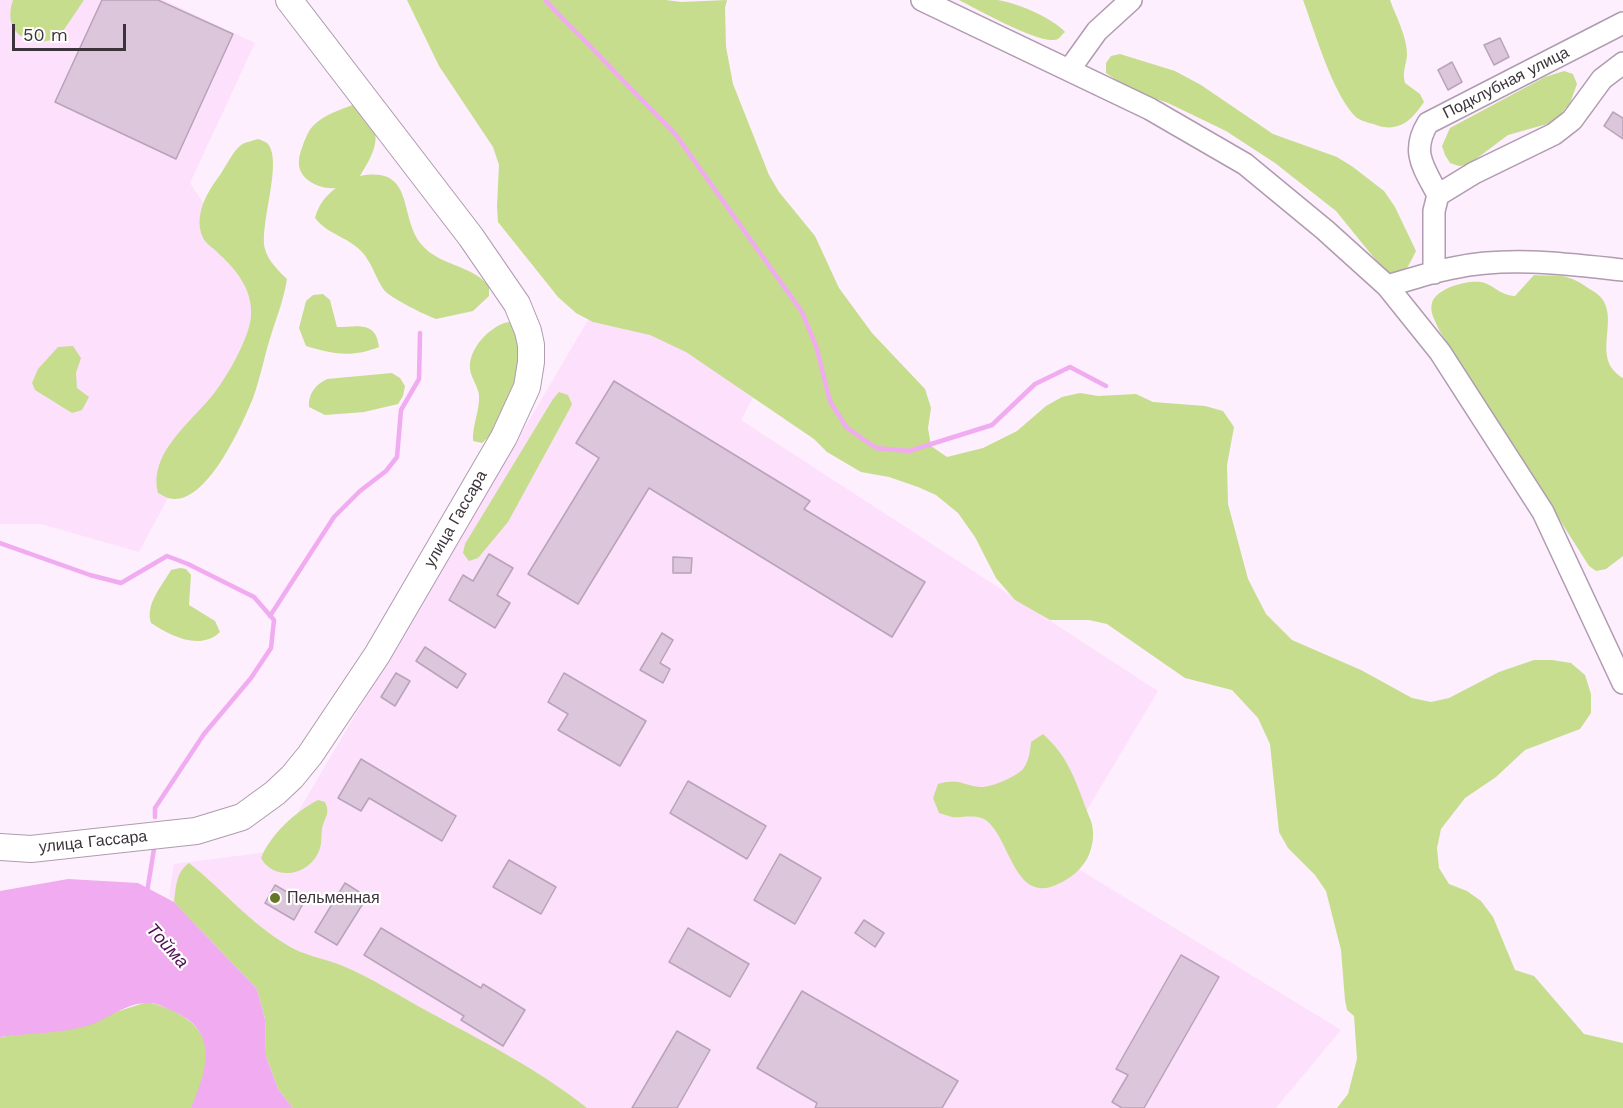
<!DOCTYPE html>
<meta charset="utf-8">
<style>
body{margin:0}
#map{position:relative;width:1623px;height:1108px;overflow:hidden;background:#fdeffd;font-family:"Work Sans",sans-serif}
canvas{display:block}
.scale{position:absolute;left:12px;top:24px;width:114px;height:27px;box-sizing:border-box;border:3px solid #3c333b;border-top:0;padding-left:8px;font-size:18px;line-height:21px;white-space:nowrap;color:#3c333b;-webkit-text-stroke:4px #fff;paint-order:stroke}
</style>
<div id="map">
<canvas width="1623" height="1108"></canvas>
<div class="scale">50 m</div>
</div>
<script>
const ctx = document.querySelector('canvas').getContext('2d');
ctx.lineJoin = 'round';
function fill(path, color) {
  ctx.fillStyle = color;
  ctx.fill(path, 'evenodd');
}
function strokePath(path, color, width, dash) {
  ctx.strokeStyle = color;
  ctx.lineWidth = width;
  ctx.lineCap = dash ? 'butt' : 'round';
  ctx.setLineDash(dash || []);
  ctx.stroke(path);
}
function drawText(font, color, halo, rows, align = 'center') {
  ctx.font = font + ' "Work Sans",sans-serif';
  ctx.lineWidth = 4.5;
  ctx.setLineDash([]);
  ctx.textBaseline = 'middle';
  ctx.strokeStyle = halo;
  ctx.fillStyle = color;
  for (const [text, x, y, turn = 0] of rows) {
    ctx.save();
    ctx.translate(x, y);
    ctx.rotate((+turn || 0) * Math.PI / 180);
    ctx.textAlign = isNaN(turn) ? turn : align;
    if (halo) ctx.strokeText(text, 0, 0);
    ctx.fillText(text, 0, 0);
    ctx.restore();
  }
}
fill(new Path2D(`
 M0,0H164L255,43L190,183L272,304L139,552L41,524H0Z
 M604,293L756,392L741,420L1158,691L1059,857L1341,1030L1276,1108H533L244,941L190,924L169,896L174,864L275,851Z`), '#fde1fc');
fill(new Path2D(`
 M13,0H84L59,37C31,50 1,34 13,0Z
 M407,0H666L681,2L727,0L725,8L726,47L733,84L769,175L779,192L815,236L839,288L872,333L925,389L931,408L928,428L931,446L947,457L983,448L1017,431L1046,406L1062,397L1080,393L1098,396L1136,394L1153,402L1205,406L1223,411L1234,427L1227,465L1228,504L1248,579L1266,614L1292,640L1361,670L1412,698L1431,702L1449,698L1499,672L1534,660H1552L1571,663L1585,675L1591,694V713L1580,729L1525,750L1496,777L1465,798L1441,829L1437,848L1439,868L1449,884L1467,891L1481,901L1493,917L1515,970L1534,976L1584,1034L1623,1043V1108H1337L1348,1094L1357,1059L1354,1016L1347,1010L1345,1000L1341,950L1326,891L1315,875L1288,848L1279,832L1270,744L1258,718L1232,690L1185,678L1107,624L1089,620H1050L1015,600L996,578L975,537L958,513L936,495L918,487L889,477L861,472L827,452L814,439L686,352L650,335L593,322L576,313L558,297L498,222L497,206L499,165L493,147L439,66Z
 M959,0C971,0 985,0 997,0C1015,2 1053,18 1065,32C1062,34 1061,37 1058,39C1043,47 975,8 959,0Z
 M1303,0H1390C1396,17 1407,36 1407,55C1406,66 1402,72 1405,83L1420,94L1424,102C1413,118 1401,132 1379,126C1372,123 1363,122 1357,118C1333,96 1315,32 1303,0Z
 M1120,54L1175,71L1201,85L1273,134L1337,157L1353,167L1384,191L1395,207L1416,251C1408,267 1404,280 1384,270L1336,211L1275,163L1226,131L1168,103L1131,90L1106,73V63L1111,56Z
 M1564,71L1573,74L1577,84L1570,103L1554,122L1508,135L1468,165L1459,166L1450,163L1445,155L1442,146L1450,128L1545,77Z
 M355,104C360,110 367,116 371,122C383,140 369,161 360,176C416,165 398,218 422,245C440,266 470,264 489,286V296L473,311L436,319C425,315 393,299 386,292C377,283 373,263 361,251C348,237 327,234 315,218C318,206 325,196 336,188C320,190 297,179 299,161C299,155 302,148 304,142C307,136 308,131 313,126C325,114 340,110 355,104Z
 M258,139C261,140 264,141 267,143C284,160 259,224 265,249C268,261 279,271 287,279C284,298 278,314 272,332C265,353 261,376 253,398C242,425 209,499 175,499C168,499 164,496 158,493C148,454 190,423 211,397C225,381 250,337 251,316C253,291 237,270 219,254C215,249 206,244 203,238C193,216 207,192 220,175C226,166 233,151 241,145C245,142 253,141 258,139Z
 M1534,275C1543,276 1553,275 1562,276C1572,278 1580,282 1588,288C1593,291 1600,295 1603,300C1618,325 1591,359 1623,378V556L1606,569L1596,571L1589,566L1439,330C1436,322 1429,312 1432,303C1436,288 1467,280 1481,282C1493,284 1499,295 1515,296Z
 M323,294L330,300L337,327C357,327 376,320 379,347C352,358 333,354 306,346L299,328L306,301L313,295Z
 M508,322L517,325C518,338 522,355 519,368C515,388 498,431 482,443L473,441C472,426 480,410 479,395C478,386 471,378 470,369C468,349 490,326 508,322Z
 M73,346L81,358L76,373L77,388L89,397L82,410L72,413L35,390L32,383L38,369L58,347Z
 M392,373L400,378L405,386L403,396L398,404L364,412L325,415L309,407C308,394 315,385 327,379Z
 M559,392L568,395L572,404L568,412L508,522L478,558L469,561L463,553L465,544L553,399Z
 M180,568L186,569L191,575L189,605L215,621L220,632C200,651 171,636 151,623C145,604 162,586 171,570Z
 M1043,734C1072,760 1077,787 1091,821C1095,833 1093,846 1088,857C1081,870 1071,878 1058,884C1013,906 1010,834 984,819C973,814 962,818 952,817C948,816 943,814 939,813L933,798L938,784C961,778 960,785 980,787C990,788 1016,777 1023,769C1029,761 1030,752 1031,742Z
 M318,800L325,802C331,814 324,818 322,829C321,835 322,842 320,848C312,875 275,883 261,858C271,834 295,812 318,800Z
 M189,863C223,890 250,923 287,945C304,956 324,958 343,966C372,978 399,996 427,1011C482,1041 538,1069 587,1108H293L278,1089L266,1056L265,1019L257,989L174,902C176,887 176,872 189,863Z
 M147,1002C182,1010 217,1031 205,1073C202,1085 196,1097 191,1108H0V1037L89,1025L110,1014Z`), '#c5dd8c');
fill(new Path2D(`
 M68,879L138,883L174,902L257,989L265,1019L266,1056L278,1089L293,1108H191C206,1073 220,1034 177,1013C168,1009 157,1002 147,1003C125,1003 107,1020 87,1026C58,1034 29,1033 0,1037V891Z`), '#f1abf0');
strokePath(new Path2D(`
 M545,0L676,135L802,312L816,346L830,401L846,427L876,448L909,451L992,425L1035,384L1070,367L1106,386
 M0,543L90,575L121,583L167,556L188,564L254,597L274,620L271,648L251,678L204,734L155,808V817
 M270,616L334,517L360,491L386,471L397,457L401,410L419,379L420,333
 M147,892L154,849`), '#f1abf0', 4.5);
const building = new Path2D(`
 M102,0H158L233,34L176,159L55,102Z
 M1500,38L1509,57L1494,65L1484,45Z
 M1452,62L1462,82L1448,90L1438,70Z
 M1613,112L1623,118V139L1604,126Z
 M614,381L810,501L804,509L925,582L892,637L649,488L578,604L528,574L599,458L576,443Z
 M489,554L513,568L497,595L510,603L495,628L449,600L463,575L473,581Z
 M673,557L692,558L691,573H673Z
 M662,633L673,640L660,663L670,669L663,683L640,670Z
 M425,647L466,674L457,688L416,661Z
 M396,673L410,681L395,706L381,697Z
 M564,673L646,721L620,766L558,730L568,714L548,702Z
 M361,759L456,816L442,841L369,798L361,811L338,798Z
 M688,781L766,826L747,859L670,813Z
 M780,854L821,878L795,924L754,900Z
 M509,860L556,887L541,914L493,887Z
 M345,883L367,897L337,945L315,932Z
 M275,885L304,902L294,920L265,903Z
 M864,920L884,933L875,947L855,933Z
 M381,928L481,988L483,984L525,1010L503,1046L461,1020L464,1016L364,955Z
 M688,928L749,964L730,997L669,962Z
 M1181,955L1219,977L1144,1108H1122L1112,1102L1128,1075L1116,1069Z
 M802,991L958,1081L942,1108H815L817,1103L757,1068Z
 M677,1031L710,1050L677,1108H632Z`);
fill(building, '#dcc6db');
strokePath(building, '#b8a3b8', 1.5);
const minor = new Path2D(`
 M922,0L1150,109L1245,164L1325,230L1387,286L1440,352L1543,512L1623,683
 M1069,70L1097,31L1131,0
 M1438,195C1424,168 1410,152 1428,123L1623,23
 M1434,273V211L1438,195L1474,173L1554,134L1572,120L1602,79L1623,63
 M1387,286C1409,280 1431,272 1453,268C1508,256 1568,264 1623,270`);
const major = new Path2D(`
 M0,847L31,849L196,831L242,817L275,793L292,777L310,755L377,655L504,437L527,387L531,362V345L528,331L517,304L471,237L289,0`);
strokePath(minor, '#b09bb0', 24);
strokePath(major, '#b09bb0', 28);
strokePath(minor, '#fff', 21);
strokePath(major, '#fff', 26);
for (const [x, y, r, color] of [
 [275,898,6,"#647727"]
]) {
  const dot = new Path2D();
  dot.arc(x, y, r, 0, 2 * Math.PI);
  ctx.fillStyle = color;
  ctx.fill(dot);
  strokePath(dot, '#fff', 2);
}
drawText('16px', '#3c333b', '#fff', [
 ["Подклубная улица",1506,83,-27],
 ["улица Гассара",456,519,-60],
 ["улица Гассара",93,842,-6]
]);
drawText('16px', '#3c333b', '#fff', [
 ["Пельменная",287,898]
], 'left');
drawText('italic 18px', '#4d0f4f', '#fff', [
 ["Тойма",167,946,48]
]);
</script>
